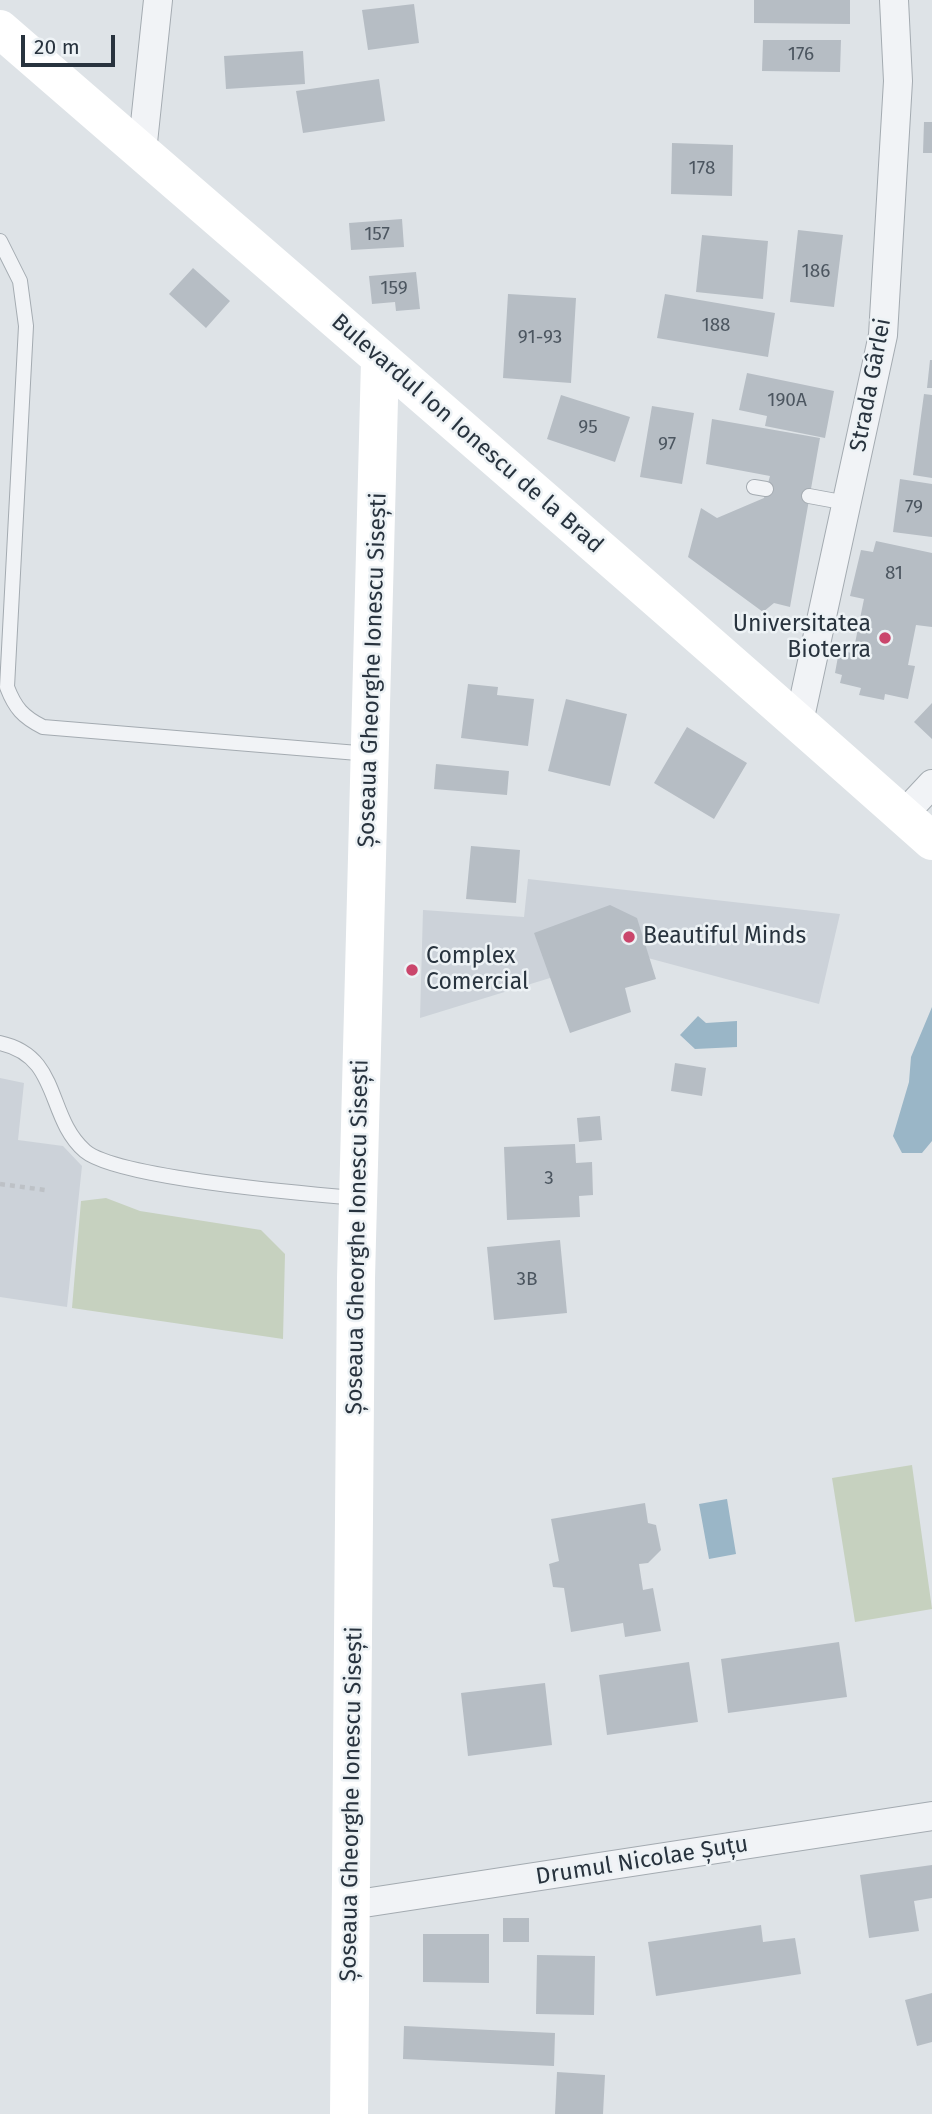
<!DOCTYPE html>
<meta charset="utf-8">
<style>
body{margin:0}
#map{position:relative;width:932px;height:2114px;overflow:hidden;background:#dee3e7;font-family:"Fira Sans",sans-serif}
canvas{display:block}
.scale{position:absolute;left:21px;top:35px;width:94px;height:32px;box-sizing:border-box;border:4px solid #28333e;border-top:0;padding-left:9px;font-size:21px;line-height:24px;white-space:nowrap;color:#28333e;-webkit-text-stroke:5px #edf2f5;paint-order:stroke}
</style>
<div id="map">
<canvas width="932" height="2114"></canvas>
<div class="scale">20 m</div>
</div>
<script>
const ctx = document.querySelector('canvas').getContext('2d');
ctx.lineJoin = 'round';
function fill(path, color) {
  ctx.fillStyle = color;
  ctx.fill(path, 'evenodd');
}
function strokePath(path, color, width, dash) {
  ctx.strokeStyle = color;
  ctx.lineWidth = width;
  ctx.lineCap = dash ? 'butt' : 'round';
  ctx.setLineDash(dash || []);
  ctx.stroke(path);
}
function drawText(font, color, halo, rows, align = 'center') {
  ctx.font = font + ' "Fira Sans",sans-serif';
  ctx.lineWidth = 5;
  ctx.setLineDash([]);
  ctx.textBaseline = 'middle';
  ctx.strokeStyle = halo;
  ctx.fillStyle = color;
  for (const [text, x, y, turn = 0] of rows) {
    ctx.save();
    ctx.translate(x, y);
    ctx.rotate((+turn || 0) * Math.PI / 180);
    ctx.textAlign = isNaN(turn) ? turn : align;
    if (halo) ctx.strokeText(text, 0, 0);
    ctx.fillText(text, 0, 0);
    ctx.restore();
  }
}
fill(new Path2D(`
 M528,879L840,914L819,1004L648,958L550,978L420,1018L423,910L524,917Z
 M0,1078L24,1083L18,1140L63,1146L82,1166L67,1307L0,1297Z`), '#ccd2d9');
fill(new Path2D(`
 M106,1198L140,1211L261,1230L285,1254L283,1339L72,1308L81,1201Z
 M912,1465L932,1609L855,1622L832,1478Z`), '#c6d1bf');
fill(new Path2D(`
 M932,1007V1141L922,1153H902L893,1136L909,1082L911,1057Z
 M698,1016L706,1023L737,1021V1047L695,1049L680,1035Z
 M727,1499L736,1554L709,1559L699,1504Z`), '#9ab6c7');
fill(new Path2D(`
 M754,0H850V24L754,23Z
 M414,4L419,43L368,50L362,10Z
 M763,40H841L840,72L762,71Z
 M303,51L305,84L226,89L224,56Z
 M379,79L385,121L303,133L296,91Z
 M924,122H932V153H923Z
 M672,143L733,145L732,196L671,194Z
 M402,219L404,247L351,250L349,223Z
 M798,230L843,235L834,307L790,302Z
 M702,235L768,241L763,299L696,292Z
 M193,268L230,301L206,328L169,294Z
 M416,272L420,309L396,311L395,302L372,304L369,276Z
 M508,294L576,298L571,383L503,378Z
 M665,294L775,313L768,357L657,338Z
 M930,360H932V388H927Z
 M747,373L834,391L825,438L765,426L767,416L739,410Z
 M924,394L932,395V478L913,475Z
 M561,395L630,417L615,462L547,439Z
 M652,406L694,413L682,484L640,477Z
 M712,419L820,438L790,607L774,603L763,612L688,557L701,508L717,518L764,498L770,476L706,464Z
 M900,479L932,484V537L893,532Z
 M876,541L932,553V627L916,625L908,665L915,666L908,699L885,694L884,700L859,695L861,688L840,683L842,675L835,673L839,651L853,653L864,599L850,596L861,550L873,552Z
 M468,684L498,687L497,695L534,699L528,746L461,738Z
 M566,699L627,714L610,786L548,771Z
 M932,703V739L914,722Z
 M687,727L747,763L714,819L654,783Z
 M436,764L509,771L507,795L434,789Z
 M471,846L520,850L516,903L466,899Z
 M610,905L637,918L656,979L625,988L631,1012L570,1033L534,933Z
 M675,1063L706,1068L702,1096L671,1091Z
 M600,1116L602,1140L579,1142L577,1118Z
 M575,1144L576,1163L592,1162L593,1195L579,1196L580,1217L507,1220L504,1147Z
 M560,1240L567,1313L494,1320L487,1247Z
 M645,1503L648,1523L656,1525L661,1550L648,1563L639,1564L643,1590L653,1588L661,1631L625,1637L623,1623L571,1632L564,1588L553,1587L549,1564L559,1561L551,1519Z
 M839,1642L847,1697L728,1713L721,1659Z
 M689,1662L698,1722L607,1735L599,1675Z
 M545,1683L552,1745L468,1756L461,1693Z
 M932,1865V1898L914,1901L919,1931L869,1938L860,1875Z
 M503,1918H529V1942H503Z
 M761,1925L763,1942L795,1938L801,1974L656,1996L648,1942Z
 M423,1934H489V1983L423,1982Z
 M537,1955L595,1956L594,2015L536,2014Z
 M932,1993V2042L917,2046L905,2000Z
 M404,2026L555,2033L554,2066L403,2059Z
 M557,2072L605,2075L603,2114H555Z`), '#b6bdc4');
const lane = new Path2D(`
 M0,241L20,281L26,326L7,687C15,708 23,717 43,727L370,754
 M754,487L766,489
 M809,496L847,503
 M0,1043C61,1056 46,1117 85,1151C117,1178 308,1194 357,1198`);
const street = new Path2D(`
 M142,152L158,0
 M799,722L883,335L898,81L894,0
 M903,815L932,784
 M351,1905L932,1816`);
strokePath(lane, '#a4abb1', 16);
strokePath(street, '#a4abb1', 30);
strokePath(new Path2D(`
 M0,1184L45,1190`), '#bdc1c6', 4.5, [5, 5]);
strokePath(lane, '#f1f3f6', 14);
strokePath(street, '#f1f3f6', 28);
strokePath(new Path2D(`
 M0,29C311,299 624,567 932,841
 M349,2114L356,1278L380,361`), '#fff', 38);
for (const [x, y, r, color] of [
 [885,638,7,"#ca466c"],
 [629,937,7,"#ca466c"],
 [412,970,7,"#ca466c"]
]) {
  const dot = new Path2D();
  dot.arc(x, y, r, 0, 2 * Math.PI);
  ctx.fillStyle = color;
  ctx.fill(dot);
  strokePath(dot, '#edf2f5', 2.5);
}
drawText('19px', '#4c5660', null, [
 ["176",801,55],
 ["178",702,169],
 ["157",377,235],
 ["186",816,272],
 ["159",394,289],
 ["188",716,326],
 ["91-93",540,338],
 ["190A",787,401],
 ["95",588,428],
 ["97",667,445],
 ["79",914,508],
 ["81",894,574],
 ["3",549,1179],
 ["3B",527,1280]
]);
drawText('23px', '#28333e', '#edf2f5', [
 ["Strada Gârlei",871,385,-79],
 ["Bulevardul Ion Ionescu de la Brad",467,434,41],
 ["Șoseaua Gheorghe Ionescu Sisești",373,670,-88],
 ["Șoseaua Gheorghe Ionescu Sisești",358,1237,-89],
 ["Șoseaua Gheorghe Ionescu Sisești",352,1804,-89],
 ["Drumul Nicolae Șuțu",642,1861,-9]
]);
drawText('23px', '#28333e', '#edf2f5', [
 ["Universitatea",871,625,"right"],
 ["Bioterra",871,651,"right"],
 ["Beautiful Minds",643,937],
 ["Complex",426,957],
 ["Comercial",426,983]
], 'left');
</script>
